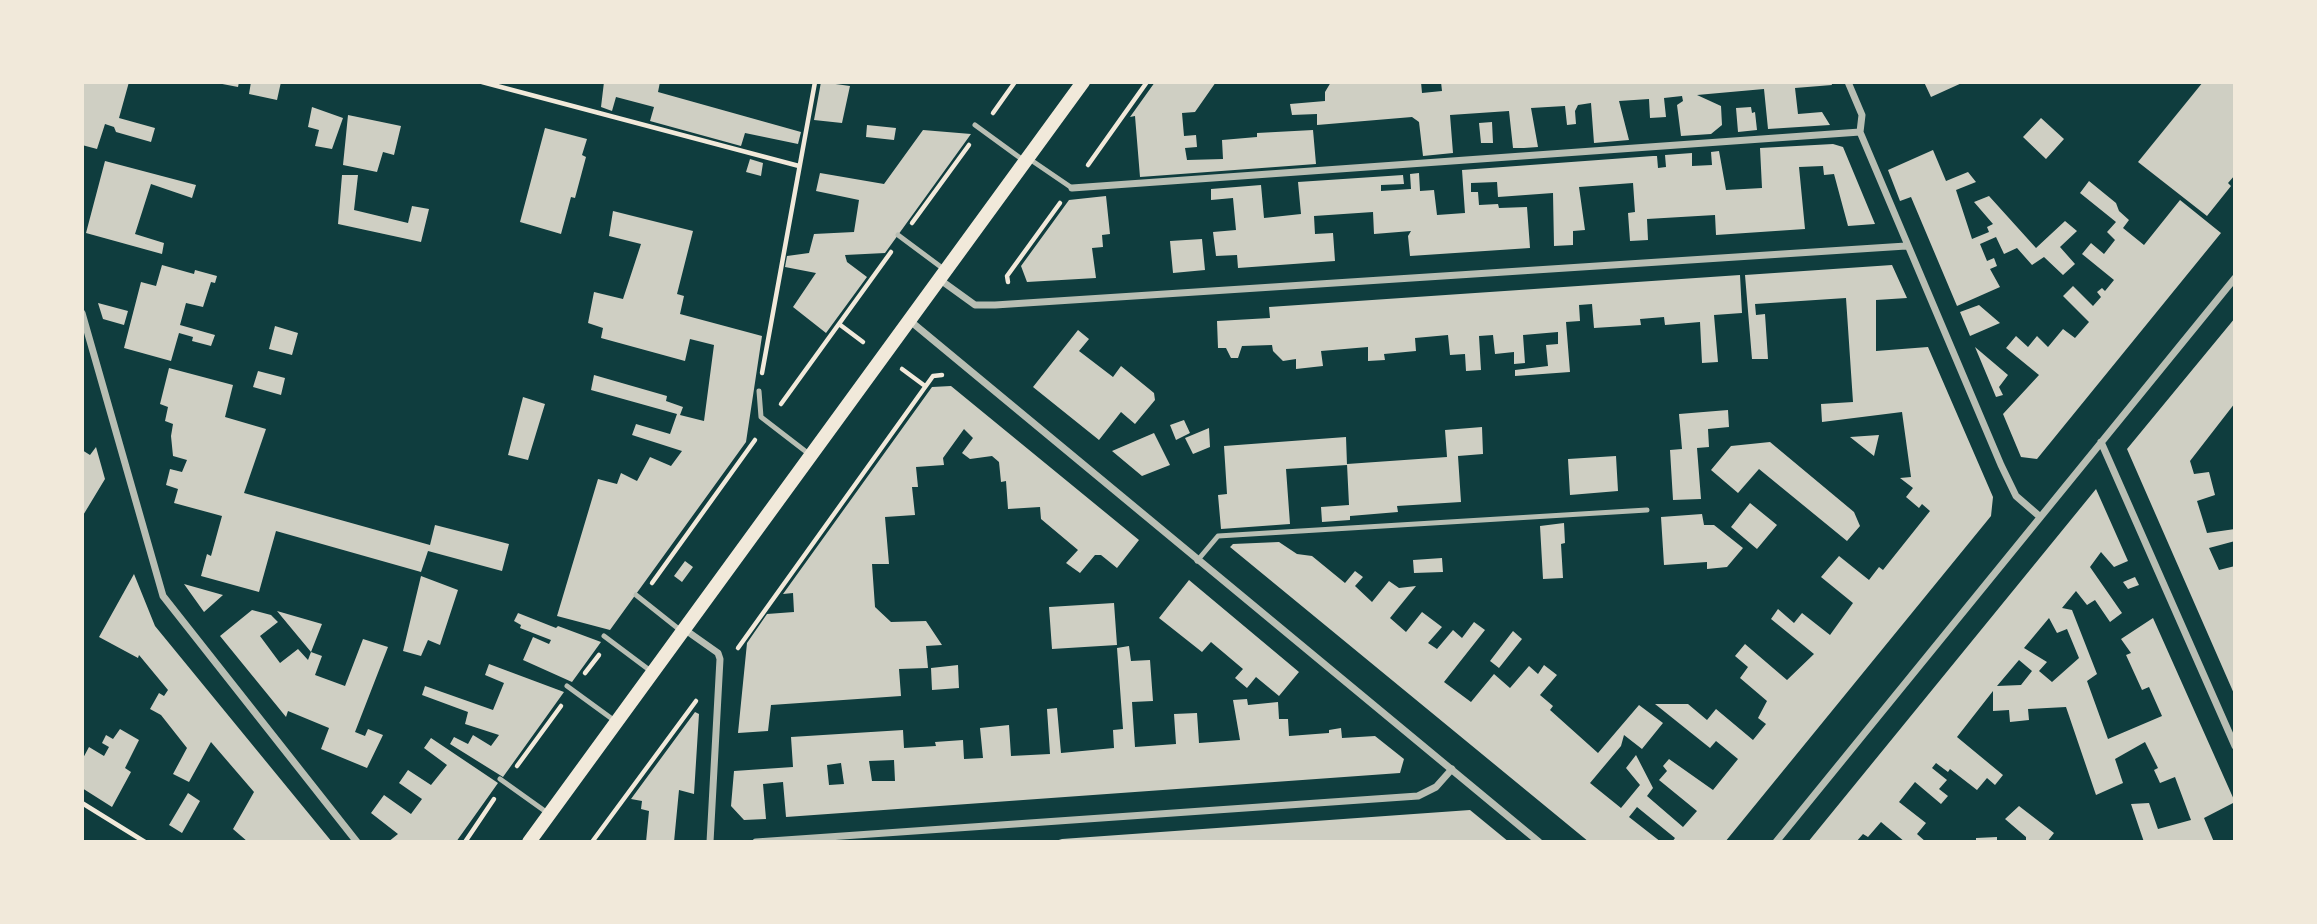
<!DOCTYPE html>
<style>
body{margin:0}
#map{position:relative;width:2317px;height:924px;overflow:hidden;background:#0f3d3e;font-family:"DejaVu Sans",sans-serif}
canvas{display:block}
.frame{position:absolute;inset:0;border:84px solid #f1e9da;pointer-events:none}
</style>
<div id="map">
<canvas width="2317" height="924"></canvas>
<div class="frame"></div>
</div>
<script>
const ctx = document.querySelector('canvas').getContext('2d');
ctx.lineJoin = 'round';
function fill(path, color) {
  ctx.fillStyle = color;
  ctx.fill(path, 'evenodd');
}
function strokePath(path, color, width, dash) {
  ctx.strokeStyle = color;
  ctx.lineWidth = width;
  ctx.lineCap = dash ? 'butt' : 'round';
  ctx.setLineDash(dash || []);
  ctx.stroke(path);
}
fill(new Path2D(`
 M82,82H129L119,118L155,128L151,142L116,132L114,127L105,124L97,149L82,145Z
 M212,82H239L238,87Z
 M251,82H281L277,100L249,94Z
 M604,82H660L658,92L801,132L798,144L745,133L741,146L650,121L654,107L616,97L612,111L601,107Z
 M821,82L850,86L842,123L814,120Z
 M1155,82H1216L1195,112L1182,113L1184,136L1196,135L1197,147L1185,148L1187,160L1223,159L1222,140L1257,137V133L1313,130L1316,164L1140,177L1135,116L1130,117Z
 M1331,82H1421L1422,93L1442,91L1441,82H1831L1832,85L1795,88L1798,114L1822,112L1830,125L1768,129L1764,89L1697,95L1721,106L1722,125L1711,134L1681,136L1677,105L1683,101L1682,96L1664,98L1666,117L1650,118L1649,99L1619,101L1629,140L1594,143L1591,103L1578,105L1575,111L1576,124L1567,125L1565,106L1531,108L1538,147L1524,148H1513L1509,111L1450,115L1453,153L1423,156L1419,122L1412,117L1317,125V114L1292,115L1290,104L1325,101V92Z
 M1924,82H1964L1931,97Z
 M2203,82H2235V175L2228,183L2231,186L2207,216L2138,162Z
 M312,107L343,118L332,149L315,146L319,130L308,127Z
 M1751,107L1752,113L1755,112L1757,130L1738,132L1736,108Z
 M348,115L401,126L394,155L383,152L377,172L343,165Z
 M2041,118L2064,139L2046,159L2023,137Z
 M1492,122L1493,143H1481L1479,123Z
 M867,125L896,128L894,140L866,137Z
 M545,128L587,139L582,155L586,157L575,198L571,197L561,234L520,222Z
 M923,130L971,134L885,253L845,255L847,262L867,277L826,333L793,307L816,273L785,267L787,256L809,253L814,234L854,232L859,200L816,191L820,173L884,184Z
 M1833,144L1843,147L1875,224L1848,226L1834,174L1824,175L1823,166L1799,167L1805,229L1716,235L1715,215L1647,219L1648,240L1630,241L1628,213L1635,212L1633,183L1579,187L1585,230L1573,231V245L1554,246L1553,193L1498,197L1497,182L1471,183V192H1478L1479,205L1498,204L1499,208L1527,207L1530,248L1410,256L1408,236L1411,231L1374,234L1373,212L1314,216L1315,234L1333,233L1335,261L1238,268L1237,255L1216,256L1213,232L1236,230L1233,198L1211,200V189L1261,185L1264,218L1301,214L1298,182L1403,175L1404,184L1381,185V191L1411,189L1410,174L1419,173L1420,191L1434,190L1437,215L1465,213L1462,170L1653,156H1657L1658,168L1666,167L1665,155L1692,153V166L1712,165L1711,152L1719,151L1726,190L1762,188L1760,148Z
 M1933,150L1946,181L1968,172L1976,182L1956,190L1972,239L1989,232L1987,227L1993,224L1974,202L1989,196L2036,248L2065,221L2077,231L2060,247L2075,264L2063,275L2044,257L2032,265L2017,248L2004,254L1996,237L1980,244L1987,261L1994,258L1997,266L1990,269L2000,287L1957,306L1911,197L1900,201L1888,170Z
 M750,159L763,163L761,176L746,172Z
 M105,161L196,185L192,198L151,184L135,234L164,243L162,254L86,233Z
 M342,175H358L354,210L408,223L412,206L429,209L421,242L338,224Z
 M2089,181L2116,203L2119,211L2129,220L2123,228L2144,245L2180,200L2221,233L2037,459L2021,457L2003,414L2039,375L2006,348L2016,336L2028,347L2037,336L2048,347L2063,329L2075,338L2089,322L2063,296L2073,286L2093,306L2101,297L2097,292L2102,288L2105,291L2114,280L2082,254L2091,243L2104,254L2115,240L2107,232L2116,222L2080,193Z
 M1106,196L1110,234L1102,235L1103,247L1092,248L1096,278L1027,282L1021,266L1069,200Z
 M613,211L693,231L677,294L684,296L680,314L762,336L746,442L610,630L557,616L598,479L617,484L621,473L637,481L650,457L671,466L682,451L632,435L636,424L670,434L677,414L591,390L594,375L667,396L666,401L683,407L680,415L704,421L714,345L690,339L685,361L601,338L603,328L588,323L594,292L623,299L641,244L609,236Z
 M1202,239L1205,270L1173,273L1170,241Z
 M162,265L194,274L195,270L217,276L215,283L211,282L203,307L186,303L180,325L215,335L211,346L192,341L193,337L179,333L171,361L124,348L141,282L156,286Z
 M1892,265L1907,298L1876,300V351L1928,347L1993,497L1991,516L1725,842H1672L1675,838L1637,807L1629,817L1661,842H1589L1230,547L1233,544L1279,542L1297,554L1312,556L1345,583L1355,571L1363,577L1355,586L1372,602L1389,581L1399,588L1416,586L1390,618L1406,632L1422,612L1442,627L1428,643L1437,649L1453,630L1462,638L1474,622L1485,630L1444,682L1471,702L1494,674L1510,688L1529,666L1538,674L1544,665L1557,675L1540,695L1553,706L1550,710L1598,753L1639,705L1663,723L1642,749L1624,735L1621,746L1590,783L1621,808L1640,785L1626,768L1636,755L1653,788L1647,796L1683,827L1697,811L1659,780L1667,771L1663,766L1669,759L1713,790L1738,759L1716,741L1710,748L1655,704H1688L1707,720L1716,709L1753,740L1766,724L1758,718L1767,701L1740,678L1748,667L1735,656L1745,644L1787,680L1814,654L1771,619L1778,609L1794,623L1802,613L1830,635L1853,603L1821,577L1839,556L1869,580L1879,567L1883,570L1930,511L1922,504L1919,508L1906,497L1913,488L1900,478L1911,477L1902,412L1822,422L1821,404L1853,402L1846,298L1755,304L1756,315L1765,314L1768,359H1752L1745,275Z
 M1740,275L1742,313L1714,315L1718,362L1702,363L1700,322L1665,325L1664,317L1640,319L1641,325L1594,328L1592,304L1579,305L1580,321L1566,322L1570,372L1515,376V370L1548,366L1546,345L1558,344V332L1523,335L1525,363L1514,364V352L1495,354L1493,335L1479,336L1481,370L1466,371L1465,354L1450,355L1448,335L1415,338L1416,351L1384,354L1385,360L1368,361V347L1321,351L1323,366L1296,369V359L1283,361L1273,351L1272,345L1242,346L1238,358H1231L1226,348H1218L1217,321L1270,318L1269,307Z
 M98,303L128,311L124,325L103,319Z
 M1979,305L2000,323L1970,336L1960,312Z
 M2235,318V403L2190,461L2194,474L2209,472L2215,495L2197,501L2207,533L2235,529V541L2209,548L2219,570L2235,566V696L2127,449Z
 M275,326L298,333L292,355L269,349Z
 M1078,330L1089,339L1079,351L1113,377L1121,366L1154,393L1155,400L1135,424L1121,412L1099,440L1033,387Z
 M1975,347L2008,375L1999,387L2003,395L1996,397Z
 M169,368L233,385L225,417L266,429L244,493L430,545L435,525L509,544L502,571L428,551L421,572L276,531L259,592L201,576L207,554L211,556L222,516L174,503L178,489L166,485L170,469L182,472L187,460L173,456L171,436L173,424L165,421L168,407L160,404Z
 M258,371L285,378L281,395L253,387Z
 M951,386L1139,540L1117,568L1101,555H1095L1080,573L1066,563L1078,550L1041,519L1040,507L1008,509L1006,481L1001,482L999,462L992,456L970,459L962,453L973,438L964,429L943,458L944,465L916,467L918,487H912L915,515L885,517L889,564H872L875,607L891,622L926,621L942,645L926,646L928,668L899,669L901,696L771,705L768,731L738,733L747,643L767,614L794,612L793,593L783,594L932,387Z
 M523,397L545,404L528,460L508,455Z
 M1728,410L1729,427L1708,429L1709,447L1697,448L1701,499L1673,500L1670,450L1682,449L1679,414Z
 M1184,420L1190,433L1176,440L1170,425Z
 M1482,427L1483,454L1458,456L1461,502L1397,506L1398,512L1350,516V520L1322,522L1321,507L1349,505L1347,464L1447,457L1445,430Z
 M1209,428L1210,447L1193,454L1185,438Z
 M1154,433L1170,465L1142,476L1112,451Z
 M1879,435L1874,456L1850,437Z
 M1346,437L1347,465L1286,469L1290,524L1221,529L1218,495L1227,494L1224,446Z
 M1770,442L1854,512L1860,526L1847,541L1759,469L1738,493L1711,470L1731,446Z
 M96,447L105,479L82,517V450L90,455Z
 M1616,456L1618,491L1570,495L1568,459Z
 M2096,489L2128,561L2114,567L2101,552L2090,567L2122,613L2110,622L2095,600L2087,605L2076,591L2062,608L2072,610L2097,674L2087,681L2108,739L2162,716L2149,687L2142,690L2126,655L2131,653L2121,639L2153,618L2235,802L2204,818L2214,842H2144L2131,804L2149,803L2158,829L2191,820L2175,777L2160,783L2154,770L2158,768L2145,742L2115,759L2123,783L2096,795L2066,707L2028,709L2029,720L2010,722L2009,710L1993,711V691L1957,737L2003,775L1995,785L1987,778L1977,790L1950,769L1948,772L1936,763L1932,768L1947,780L1939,789L1948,796L1941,804L1915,782L1899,802L1926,823L1917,834L1926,842H1905L1881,822L1868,837L1863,834L1856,842H1808ZM2049,618L2057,633L2067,629L2079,658L2052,682L2039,671L2047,662L2024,648ZM2019,660L2032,671L2021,685L1997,686Z
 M1750,503L1777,525L1757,549L1731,527Z
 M1702,514L1704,525H1714L1743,548L1727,567L1707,569V562L1664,565L1661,517Z
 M1564,523L1565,543L1561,544L1563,578L1543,579L1540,526Z
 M1442,558L1443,572L1414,573L1413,560Z
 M685,561L693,567L682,582L674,576Z
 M134,574L155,626L332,842H248L233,829L254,792L211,742L189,782L173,774L187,748L161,715L150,709L159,693L164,696L168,690L139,655L138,658L99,637Z
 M421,576L458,590L440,645L428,640L421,656L403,651Z
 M2135,577L2139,585L2128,589L2123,582Z
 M1189,580L1299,672L1279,696L1256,677L1247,688L1235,678L1243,669L1211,642L1202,652L1159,618Z
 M184,584L223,595L204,612Z
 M1114,603L1117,645L1052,649L1049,607Z
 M252,610L271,615L278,622L260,636L280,663L298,649L308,660L311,652L322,656L315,675L345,686L363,639L388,647L355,732L365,736L368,729L383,735L367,768L321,749L329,728L288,711L286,717L220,636Z
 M277,611L322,624L311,652Z
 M518,613L556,628L558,626L601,642L572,682L523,660L533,637L549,644L551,640L520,628L521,625L514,621Z
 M1513,631L1522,639L1499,668L1490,661Z
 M1129,646L1131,661L1150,660L1153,701L1132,702L1135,747L1176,744L1174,714L1197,713L1199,743L1240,740L1233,700L1247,699L1248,705L1278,702L1279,719H1288L1289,736L1329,733V730L1341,728L1342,738L1375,736L1404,759L1400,773L786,817L783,782L763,784L766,819L744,820L731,806L734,771L793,767L791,737L903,730L904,748L936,746L935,742L963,740L964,759L983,758L980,728L1009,725L1011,756L1050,754L1047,709L1057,708L1061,753L1114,748L1113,730L1123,729L1117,648ZM894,760L895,781H872L869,761ZM841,763L844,784L829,785L827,765Z
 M489,664L564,692L503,777L450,744L454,737L468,744L473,735L491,746L499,735L465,724L468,712L422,695L425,686L493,710L504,683L485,675Z
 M958,665L959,688L932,690L931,668Z
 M695,712L699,714L694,794L679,790L674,842H646L649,811L641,809L642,801L631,799Z
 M120,729L139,740L125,768L131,772L112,807L82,788V760L89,747L104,756L109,747L102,743L106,735L113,739Z
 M431,738L498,783L456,842H388L398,834L371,813L384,795L411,814L422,799L399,783L408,770L431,785L447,765L424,748Z
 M188,793L200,801L182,833L169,825Z
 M2019,806L2054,833L2047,842H2026V837L2005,819Z
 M1470,810L1509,842H1052L1062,839Z
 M1997,837V842H1976V838Z`), '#cfcfc3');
strokePath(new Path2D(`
 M482,82L799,166
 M993,113L1015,82
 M1088,165L1147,82
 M912,223L969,145
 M1008,282L1007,276L1060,203
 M839,324L863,342
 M902,369L925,386
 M762,373L815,82
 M781,404L891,252
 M652,583L755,440
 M738,648L933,376L942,375
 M585,673L599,655
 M517,766L561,706
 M82,803L145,842
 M465,842L494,799
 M592,842L696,701`), '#f1e9da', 4.5);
strokePath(new Path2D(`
 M975,125L1023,160
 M1028,158L1072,188
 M898,235L945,270
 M759,391L761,417L809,454
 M1197,561L1218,536L1647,510
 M636,595L680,630
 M604,636L652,672
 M567,686L615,721
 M500,779L549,814`), '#b8beb3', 5);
strokePath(new Path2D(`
 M1848,82L1862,115L1860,132L2001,465L2016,496L2038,515
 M1072,188L1860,132
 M939,279L975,305H995L1906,246
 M82,313L163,596L357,842
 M909,320L1539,842
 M2101,442L2235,746
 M684,629L718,653L720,659L710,842
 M756,842L1418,796L1436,787L1452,769
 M1776,842L2235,278`), '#b8beb3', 7);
strokePath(new Path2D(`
 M529,842L1083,82`), '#f1e9da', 14);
</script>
